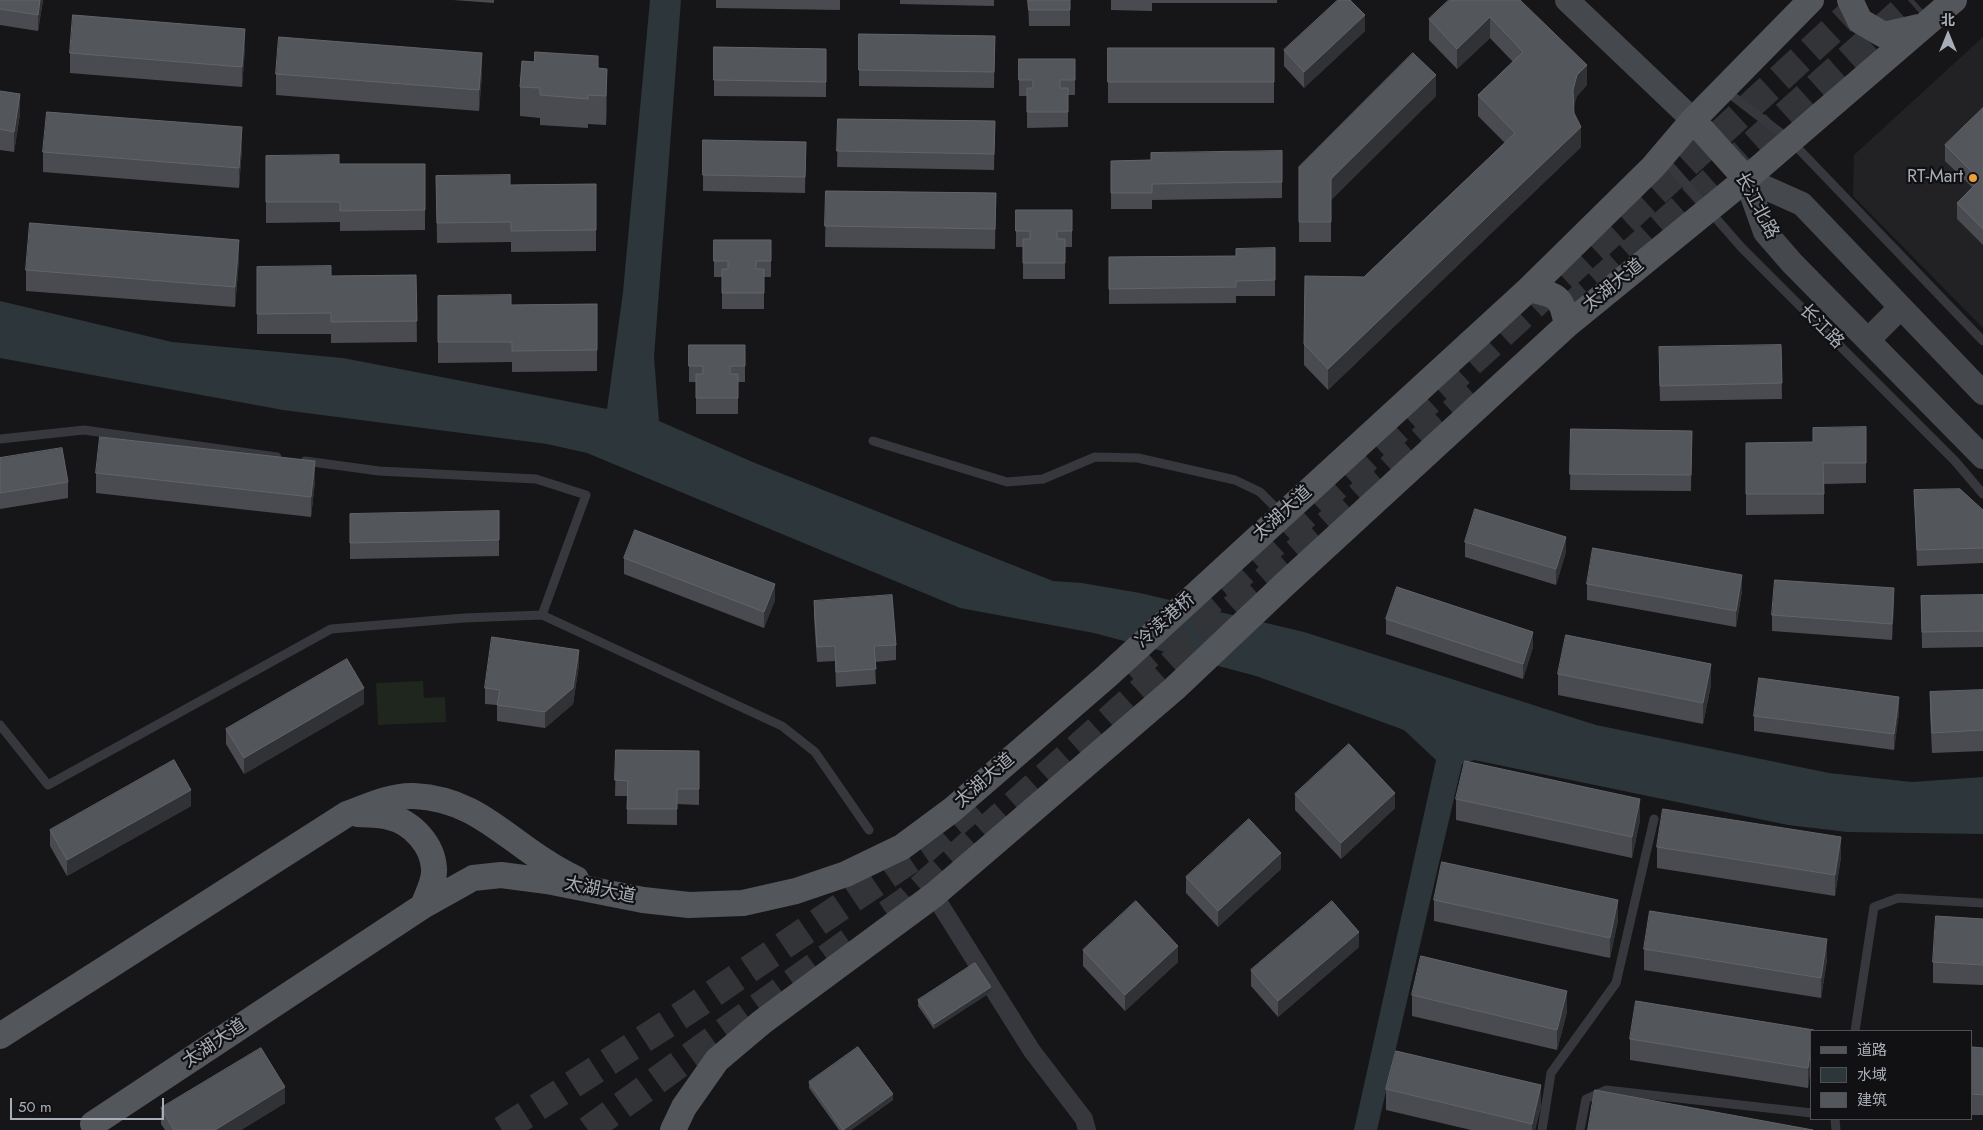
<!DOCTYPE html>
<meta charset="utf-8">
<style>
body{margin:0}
#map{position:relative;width:1983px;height:1130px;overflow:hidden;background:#161618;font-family:Jost,"Noto Sans SC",sans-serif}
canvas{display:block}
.legend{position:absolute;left:1810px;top:1030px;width:162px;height:90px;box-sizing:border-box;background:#111113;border:1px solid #4d5055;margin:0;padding:6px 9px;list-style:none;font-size:15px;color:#a8aeb7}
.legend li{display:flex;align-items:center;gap:10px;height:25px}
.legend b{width:25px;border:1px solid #4d5055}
.north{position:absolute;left:1923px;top:10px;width:50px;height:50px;-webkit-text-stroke:4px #111113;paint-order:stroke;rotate:0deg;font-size:14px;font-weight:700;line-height:20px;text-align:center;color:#a8aeb7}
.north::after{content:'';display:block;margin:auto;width:18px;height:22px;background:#a8aeb7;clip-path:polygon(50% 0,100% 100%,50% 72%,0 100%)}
.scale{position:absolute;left:10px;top:1098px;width:154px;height:22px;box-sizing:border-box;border:2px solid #a8aeb7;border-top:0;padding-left:6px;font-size:15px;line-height:18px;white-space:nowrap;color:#a8aeb7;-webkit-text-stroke:4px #111113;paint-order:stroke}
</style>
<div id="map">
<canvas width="1983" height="1130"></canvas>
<ul class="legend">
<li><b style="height:6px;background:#53565b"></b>道路</li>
<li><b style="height:14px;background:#2c363b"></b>水域</li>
<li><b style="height:14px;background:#53565b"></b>建筑</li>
</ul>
<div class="north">北</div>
<div class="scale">50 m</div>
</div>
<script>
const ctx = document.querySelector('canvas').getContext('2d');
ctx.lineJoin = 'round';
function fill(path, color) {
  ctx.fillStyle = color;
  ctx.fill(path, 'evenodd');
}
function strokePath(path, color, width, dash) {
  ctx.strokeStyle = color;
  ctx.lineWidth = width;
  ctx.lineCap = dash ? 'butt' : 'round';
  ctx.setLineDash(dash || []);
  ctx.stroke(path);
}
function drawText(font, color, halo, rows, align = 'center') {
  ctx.font = font + ' Jost,"Noto Sans SC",sans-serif';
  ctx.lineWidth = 4.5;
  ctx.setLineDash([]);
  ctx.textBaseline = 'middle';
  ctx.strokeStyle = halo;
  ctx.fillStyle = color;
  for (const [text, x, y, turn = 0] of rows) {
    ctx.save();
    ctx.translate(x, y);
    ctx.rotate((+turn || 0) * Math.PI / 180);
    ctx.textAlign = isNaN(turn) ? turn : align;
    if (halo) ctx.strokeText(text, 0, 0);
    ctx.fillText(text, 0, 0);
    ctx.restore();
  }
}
fill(new Path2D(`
 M1983,37V328L1853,196L1854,155Z`), '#222225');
fill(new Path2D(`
 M423,681L424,698L445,697L446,722L378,725L376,683Z`), '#1e261e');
fill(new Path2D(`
 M650,0H681L654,357L659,421L755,463L1053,581L1082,583L1140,593L1304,632L1596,725L1829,773L1912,782L1983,777V834L1847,832L1788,825L1474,760L1462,764L1377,1130H1354L1436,760L1404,730L1256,676L1094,633L960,608L587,453L547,444L283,410L0,358V301L172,342L343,358L607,409L623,292Z`), '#2c363b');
strokePath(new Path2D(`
 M1566,311L1914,0
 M1128,673L1224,590L1865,0
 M887,914L906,901L1474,393
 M502,1130L689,1010L923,851L978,803
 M588,1130L850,941`), '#333438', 28, [28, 14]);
strokePath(new Path2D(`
 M1726,91L1790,140L1983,341
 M1663,158L1742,248L1955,461L1983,494
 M0,439L84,430L277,457
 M873,441L1007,482L1043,479L1095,457L1138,458L1235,480L1260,492L1281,513
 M305,461L379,471L536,479L586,495L542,615
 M0,725L48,785L331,629L464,618L542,615L782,726L815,752L869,830
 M1855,1031L1874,907L1898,898L1983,903
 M1835,1119L1836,1130
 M1542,1130L1551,1073L1616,983L1654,819
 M1580,1130L1586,1099L1606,1090L1812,1113`), '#37383d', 9);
strokePath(new Path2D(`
 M934,895L1032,1051L1084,1119L1087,1130`), '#37383d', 18);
strokePath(new Path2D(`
 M1567,0L1693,120
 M1746,179L1765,232L1792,263L1983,457
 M1746,179L1802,204L1983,393
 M1868,340L1900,308`), '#45484c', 24);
strokePath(new Path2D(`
 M1850,0L1860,21L1884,35L1919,27
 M1693,120L1746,179
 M1529,289C1558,296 1561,295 1567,325
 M358,814C368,815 379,814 389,817C412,822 433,845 434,869C435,881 427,895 423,906
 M0,1036L347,814C368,806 392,795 414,796C473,799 500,833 546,862C556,869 566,874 576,879
 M93,1124L423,906L473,878L501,875L547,881L643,900L689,905L743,903L796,891L846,874L902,847L952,810L1107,676L1529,289L1653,167L1693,120L1811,0
 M673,1130L684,1107L717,1060L762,1022L934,895L1174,689L1285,584L1567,325L1746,179L1954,0`), '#53565b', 26);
fill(new Path2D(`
 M0,0H43L38,31L0,25Z
 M453,0H494V3Z
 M716,0H840V10L716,8Z
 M900,0H994V6L900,4Z
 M1028,0H1070V26H1029Z
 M1111,0H1277V3H1152V11L1111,10Z
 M1520,0L1587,85L1577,96L1573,108L1574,113L1581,147L1328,390L1304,365V344L1364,277L1505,143L1478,116V95L1513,62L1490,38L1457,69L1429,40V19Z
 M1365,31L1304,88L1284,66V50Z
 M859,34L995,36L994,88L859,86Z
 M714,47L826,49V97L714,96Z
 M1108,48H1274V103H1108Z
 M245,49L242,87L70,73V53Z
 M1019,59H1075V95H1068V127L1027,128V96H1019Z
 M534,62L598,68L607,98L606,125L588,124V128L540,125V118L520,116V87Z
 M276,74H482L479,111L276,95Z
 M0,91L20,114L14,152L0,150Z
 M1436,96L1331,200V242H1299V167Z
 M1983,108V245L1957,219V203L1972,187L1945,161V145Z
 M838,119L995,121L994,170L837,167Z
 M806,142L805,193L703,191V175Z
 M242,148L239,188L43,172V152Z
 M1282,151V198L1152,200V209H1111V161L1151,160Z
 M266,156L339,164H425V230L340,231V222L266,223Z
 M436,176L510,185L596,184V251L511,252V242L437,243Z
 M826,191L996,193L995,249L825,247Z
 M1016,210H1072V247H1065V279H1023V247H1016Z
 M714,240H771V277H764V309H722V277H714Z
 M1275,248V296H1236V303L1109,304V257L1236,256Z
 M239,260L235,307L26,291V270Z
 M257,267L331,276L416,275L417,342L331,343V334H257Z
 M438,296L511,305L597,304V371L512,372V362L438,363Z
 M689,345H745V382H738V414H696V382H689Z
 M1781,345L1782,399L1660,401L1659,363Z
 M1866,427V483L1824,484V514L1746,515V443L1813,442Z
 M1571,429L1692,431L1691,491L1570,490Z
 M0,458L68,482V498L0,509Z
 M96,473L315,481L311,517L96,493Z
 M1914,490L1983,510V563L1917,566Z
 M499,511V556L350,559V514Z
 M1465,542L1566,552L1556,585L1465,557Z
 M624,558L775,600L764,628L624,574Z
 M1587,584L1742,591L1736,627L1587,600Z
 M1983,595V647L1922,648L1921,596Z
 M814,601L896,645V660L875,662L876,684L836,687L835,661L817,662L814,617Z
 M1894,604L1892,640L1772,631V615Z
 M1386,619L1533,647L1523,679L1386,634Z
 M579,665L573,704L545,728L497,721V705L485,704V688Z
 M1558,674L1711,685L1703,724L1558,695Z
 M1983,690V751L1932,753L1930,713V692Z
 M364,704L244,774L226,744V729Z
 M1899,712L1894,750L1754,731V716Z
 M616,750L699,751V805L677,804V825L627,824V796H615Z
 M1295,794L1395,808L1341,859L1295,810Z
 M1456,799L1640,820L1632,858L1456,820Z
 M191,806L67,876L50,846V830Z
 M1657,847L1841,857L1835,896L1657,868Z
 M1281,869L1218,927L1186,893V877Z
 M1434,900L1618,920L1610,958L1434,921Z
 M1983,919V985L1933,983V962Z
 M1359,947L1278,1017L1251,986V970Z
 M1644,949L1827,960L1821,998L1644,970Z
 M1083,950L1178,962L1125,1011L1083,966Z
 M991,992L934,1029L918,1006V1000Z
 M1412,995L1567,1012L1557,1050L1412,1016Z
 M1814,1031L1808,1088L1630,1060V1039Z
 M1972,1047L1983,1048V1115H1972Z
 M809,1082L893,1100L851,1130H839L809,1088Z
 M1386,1089L1541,1106L1535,1130H1471L1386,1110Z
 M285,1103L241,1130H165L161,1124V1108Z`), '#494b50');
fill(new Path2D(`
 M40,0H43L38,31V15Z
 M1365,15V31L1304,88V72Z
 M1490,17V38L1457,69V49Z
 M245,29V49L242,87V67Z
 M482,53V74L479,111V90Z
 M1587,65V85L1577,96L1573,111V90L1577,75Z
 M607,69V98L606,125V96Z
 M1436,75V96L1331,200V179Z
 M20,94V114L14,152V132Z
 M242,127V148L239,188V168Z
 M1581,127V147L1328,390V369Z
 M239,240V260L235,307V287Z
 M315,461V481L311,517V497Z
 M1566,537V552L1556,585V569Z
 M1742,575V591L1736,627V611Z
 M775,584V600L764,628V612Z
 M1894,588V604L1892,640V624Z
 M1533,632V647L1523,679V664Z
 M579,650V665L573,704L545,728V712Z
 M1711,664V685L1703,724V703Z
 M364,688V704L244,774V758Z
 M1899,697V712L1894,750V734Z
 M191,790V806L67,876V860Z
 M1395,793V808L1341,859V843Z
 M1640,799V820L1632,858V837Z
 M1841,837V857L1835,896V875Z
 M1281,853V869L1218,927V911Z
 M1618,900V920L1610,958V938Z
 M1359,932V947L1278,1017V1001Z
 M1827,939V960L1821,998V978Z
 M1178,946V962L1125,1011V995Z
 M991,987V992L934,1029V1024Z
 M1567,991V1012L1557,1050V1030Z
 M1812,1042V1062L1808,1088V1068Z
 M1541,1085V1106L1535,1130H1532V1124Z
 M285,1087V1103L241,1130H215Z
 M893,1094V1100L851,1130H843Z`), '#303235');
const building = new Path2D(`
 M0,0H40L38,15L0,9Z
 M1028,0H1070V10H1029Z
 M1338,0H1350L1365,15L1304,72L1284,50Z
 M1449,0H1520L1587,65L1577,75L1573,90L1574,113L1581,127L1328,369L1304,344L1305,276L1364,277L1515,133L1478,95L1523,52L1490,17L1457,49L1429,19Z
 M73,15L245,29L242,67L70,53Z
 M859,34L995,36L994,72L859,70Z
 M279,37L482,53L479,90L276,74Z
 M714,47L826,49V82L714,80Z
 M1108,48H1274V82H1108Z
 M535,52L598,56V68L607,69L606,96L588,95V99L540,95V88L520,87L522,61L534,62Z
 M1413,53L1436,75L1331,179V222H1299V167Z
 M1019,59H1075V80H1060V88H1068V112H1027V88H1033V80H1019Z
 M0,91L20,94L14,132L0,129Z
 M1983,108V229L1957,203L1980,180L1945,145Z
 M47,112L242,127L239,168L43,152Z
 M838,119L995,121L994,154L837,151Z
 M703,140L806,142L805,177L703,175Z
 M1282,151V182L1152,184V193H1111V161L1151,160V153Z
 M339,155V164H425V210L340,211V202H266V156Z
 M510,175V185L596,184V230L511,231V222L437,223L436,176Z
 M826,191L996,193L995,229L825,226Z
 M1016,210H1072V231H1057V239H1065V263H1023V239H1030V231H1016Z
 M30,223L239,240L235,287L26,270Z
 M714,240H771V261H756V269H764V293H722V269H728V261H714Z
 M1275,248V280L1236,281V287L1109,289V257L1236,256V249Z
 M331,266V276L416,275L417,321L331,322V313L257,314V267Z
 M511,295V305L597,304V350L512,351V342H438V296Z
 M689,345H745V366H730V374H738V398H696V374H703V366H689Z
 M1781,345L1782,383L1660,386L1659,347Z
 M1866,427V463H1823L1824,494H1746V443L1813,442V428Z
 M1571,429L1692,431L1691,475L1570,474Z
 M100,437L315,461L311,497L96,473Z
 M62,448L68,482L0,493V458Z
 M1960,489L1983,510V548L1917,550L1914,490Z
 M1475,509L1566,537L1556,569L1465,542Z
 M499,511V540L350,543V514Z
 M635,530L775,584L764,612L624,558Z
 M1593,548L1742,575L1736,611L1587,584Z
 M1775,580L1894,588L1892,624L1772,615Z
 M1397,587L1533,632L1523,664L1386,619Z
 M892,595L896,645L874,646L876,669L836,672L835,646L817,647L814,601Z
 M1983,595V631L1922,632L1921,596Z
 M1566,635L1711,664L1703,703L1558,674Z
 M492,637L579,650L573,688L545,712L497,705L500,690L485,688Z
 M347,659L364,688L244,758L226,729Z
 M1759,678L1899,697L1894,734L1754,716Z
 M1983,690V730L1932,733L1930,692Z
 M1349,744L1395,793L1341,843L1295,794Z
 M616,750L699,751V789H677V809H627L628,781L615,780Z
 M174,760L191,790L67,860L50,830Z
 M1465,761L1640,799L1632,837L1456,799Z
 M1663,809L1841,837L1835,875L1657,847Z
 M1249,819L1281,853L1218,911L1186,877Z
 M1442,862L1618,900L1610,938L1434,900Z
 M1136,901L1178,946L1125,995L1083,950Z
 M1332,901L1359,932L1278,1001L1251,970Z
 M1650,911L1827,939L1821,978L1644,949Z
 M1936,916L1983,919V965L1933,962Z
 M1421,956L1567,991L1557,1030L1412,995Z
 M975,963L991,987L934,1024L918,1000Z
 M1636,1001L1814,1030L1813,1031H1812V1042L1808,1068L1630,1039Z
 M858,1047L893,1094L843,1130L809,1082Z
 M1972,1047L1983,1048V1095L1972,1094Z
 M261,1048L285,1087L215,1130H174L161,1108Z
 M1396,1051L1541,1085L1532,1124L1386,1089Z
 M1595,1090L1813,1130H1588Z`);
fill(building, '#53565b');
strokePath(building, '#616469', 1);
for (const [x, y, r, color] of [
 [1973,178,5,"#eb9e3a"]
]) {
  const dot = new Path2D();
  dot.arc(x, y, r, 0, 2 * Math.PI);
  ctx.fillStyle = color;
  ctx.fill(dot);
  strokePath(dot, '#111113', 2);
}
drawText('18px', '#a8aeb7', '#111113', [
 ["RT-Mart",1963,178]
], 'right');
drawText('18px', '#a8aeb7', '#111113', [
 ["长江北路",1756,206,62],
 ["太湖大道",1614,286,-39],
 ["长江路",1821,327,45],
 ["太湖大道",1283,514,-42],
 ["冷渎港桥",1166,621,-42],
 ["太湖大道",985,781,-41],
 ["太湖大道",600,891,11],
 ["太湖大道",215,1044,-34]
]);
</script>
